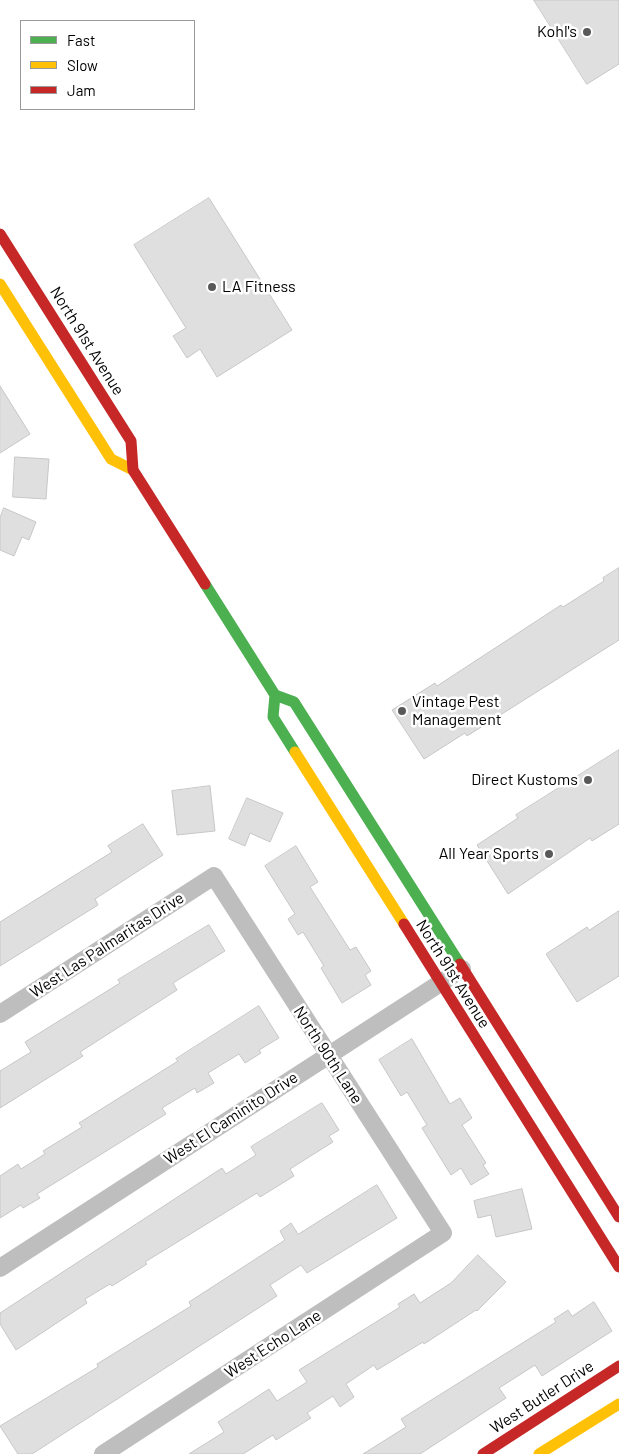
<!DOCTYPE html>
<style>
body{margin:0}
#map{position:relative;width:619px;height:1454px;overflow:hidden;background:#fff;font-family:Barlow,sans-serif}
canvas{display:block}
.legend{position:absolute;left:20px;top:20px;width:175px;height:90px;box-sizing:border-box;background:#fff;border:1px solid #999;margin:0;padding:6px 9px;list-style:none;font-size:15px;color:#000}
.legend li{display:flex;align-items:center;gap:10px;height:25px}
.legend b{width:25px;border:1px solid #999}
</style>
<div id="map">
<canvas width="619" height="1454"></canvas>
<ul class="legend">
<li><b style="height:6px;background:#4caf50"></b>Fast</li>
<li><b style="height:6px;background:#ffc107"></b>Slow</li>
<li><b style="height:6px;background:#c62828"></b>Jam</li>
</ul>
</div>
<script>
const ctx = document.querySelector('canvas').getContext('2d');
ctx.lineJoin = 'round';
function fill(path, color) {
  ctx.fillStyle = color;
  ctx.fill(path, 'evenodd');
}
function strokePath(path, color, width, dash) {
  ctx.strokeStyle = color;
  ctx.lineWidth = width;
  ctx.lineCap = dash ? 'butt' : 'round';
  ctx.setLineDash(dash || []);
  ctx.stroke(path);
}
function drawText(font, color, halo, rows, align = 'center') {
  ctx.font = font + ' Barlow,sans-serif';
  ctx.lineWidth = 5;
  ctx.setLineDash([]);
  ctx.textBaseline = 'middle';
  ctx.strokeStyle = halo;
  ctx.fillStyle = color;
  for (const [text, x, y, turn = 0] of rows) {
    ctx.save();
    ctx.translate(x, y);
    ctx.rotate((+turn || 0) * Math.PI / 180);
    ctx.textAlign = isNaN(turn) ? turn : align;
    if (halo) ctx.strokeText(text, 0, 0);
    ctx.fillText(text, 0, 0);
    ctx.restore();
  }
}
const building = new Path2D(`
 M534,0H619V64L587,84Z
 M209,198L292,330L217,377L200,349L187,358L173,336L186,328L134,245Z
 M0,386L30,434L0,453Z
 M15,457L49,459L46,499L13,497Z
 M4,508L36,522L29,540L22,537L14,556L0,550V518Z
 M619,568V640L467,736L465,733L424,759L392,710L435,683L437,686L561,605L563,607L604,581L603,578Z
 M619,750V824L592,841L590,838L508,894L477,845L518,818L516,815Z
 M210,786L215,831L177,835L172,791Z
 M247,798L283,813L270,842L250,833L245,846L229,839Z
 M143,824L163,855L95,899L98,905L0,966V922L112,852L108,846Z
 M296,846L318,882L310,887L350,950L356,947L371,971L365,975L371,985L342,1003L321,968L324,966L303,932L298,935L288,919L295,914L265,866Z
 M619,911V976L577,1002L546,954L587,927L589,930Z
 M209,925L225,951L173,983L177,990L80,1052L83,1056L0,1108V1071L31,1052L25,1042L120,983L118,980Z
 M259,1006L279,1038L259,1050L261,1053L245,1063L239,1054L208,1073L214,1083L197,1093L195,1088L162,1108L166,1114L37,1194L40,1198L23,1208L21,1205L0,1218V1176L18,1164L21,1169L45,1154L43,1151L82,1127L79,1123L178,1061L176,1059Z
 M412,1039L450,1104L460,1098L472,1118L462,1125L486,1163L483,1165L489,1174L471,1185L461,1168L451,1175L422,1128L427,1125L407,1092L401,1096L379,1060Z
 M322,1103L339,1130L329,1136L333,1142L290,1169L294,1176L260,1197L257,1193L145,1262L147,1264L112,1286L110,1284L85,1299L87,1303L16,1350L0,1324V1313L222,1168L226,1174L256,1155L251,1147Z
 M377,1185L397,1218L307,1273L301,1265L270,1285L277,1296L32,1454H18L0,1426L98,1367L97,1364L191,1306L189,1302L285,1240L280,1231L291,1223L298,1234Z
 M522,1189L532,1229L496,1237L491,1215L478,1218L474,1201Z
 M478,1255L506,1282L477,1311L476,1310L424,1344L423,1342L377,1370L374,1365L346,1384L354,1397L340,1407L333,1396L307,1413L311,1418L276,1440L273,1435L243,1454H189L224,1432L218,1422L269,1389L277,1401L307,1382L299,1370L400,1307L398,1304L414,1294L420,1303L451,1283Z
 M594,1302L612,1331L542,1376L535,1365L499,1388L506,1398L420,1454H363L406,1427L401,1419L556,1322L554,1319L568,1310L572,1316Z`);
fill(building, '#dfdfdf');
strokePath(building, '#c7c7c7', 1);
strokePath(new Path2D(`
 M0,1014L214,876L443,1233L103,1454
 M0,1268L462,969`), '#bebebe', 18);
strokePath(new Path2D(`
 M205,584L275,695L273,717L295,752
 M275,695L294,702L460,964`), '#4caf50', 11);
strokePath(new Path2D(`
 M0,284L111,459L133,470
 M295,752L404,924
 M539,1454L619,1404`), '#ffc107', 11);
strokePath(new Path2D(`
 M0,234L131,441L133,470L205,584
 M404,924L619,1267
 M460,964L619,1217
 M483,1454L619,1366`), '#c62828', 11);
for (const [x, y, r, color] of [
 [587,32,5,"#595959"],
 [212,287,5,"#595959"],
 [402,711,5,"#595959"],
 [588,780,5,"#595959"],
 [549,854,5,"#595959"]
]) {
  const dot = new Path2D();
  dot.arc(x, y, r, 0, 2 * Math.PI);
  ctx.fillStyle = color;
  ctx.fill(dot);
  strokePath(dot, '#fff', 2);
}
drawText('16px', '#000', '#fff', [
 ["Kohl's",577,32],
 ["LA Fitness",222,287,"left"],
 ["Vintage Pest",412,702,"left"],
 ["Management",412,720,"left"],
 ["Direct Kustoms",578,780],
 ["All Year Sports",539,854]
], 'right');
drawText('16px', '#000', '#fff', [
 ["North 91st Avenue",87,341,58],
 ["West Las Palmaritas Drive",107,945,-33],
 ["North 91st Avenue",453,974,58],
 ["North 90th Lane",328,1055,57],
 ["West El Caminito Drive",231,1118,-33],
 ["West Echo Lane",273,1344,-33],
 ["West Butler Drive",542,1397,-33]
]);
</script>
